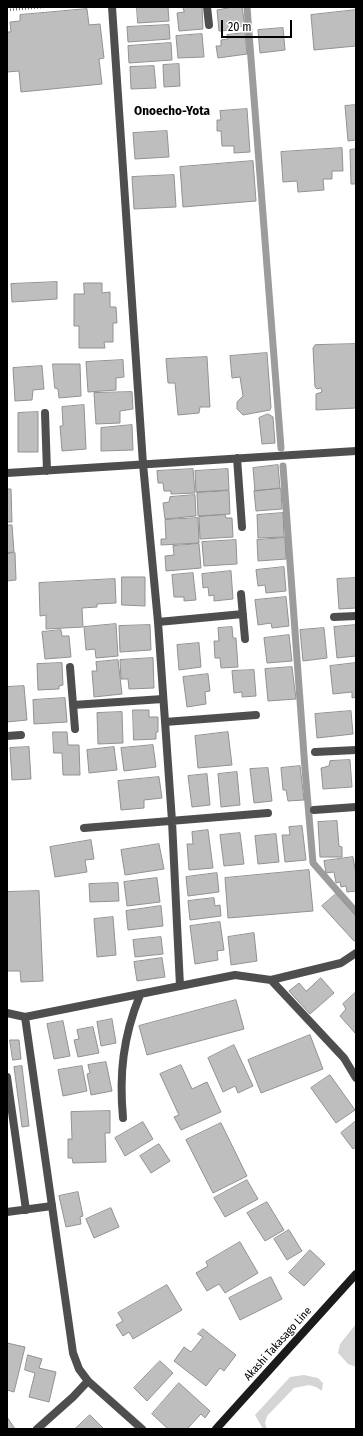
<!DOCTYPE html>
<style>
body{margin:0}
#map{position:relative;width:363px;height:1436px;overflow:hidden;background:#fff;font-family:"Fira Sans Condensed",sans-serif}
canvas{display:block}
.frame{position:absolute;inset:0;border:8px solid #000;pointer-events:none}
.scale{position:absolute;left:221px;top:20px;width:71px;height:18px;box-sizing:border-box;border:2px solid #000;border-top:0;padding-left:5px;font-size:12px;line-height:14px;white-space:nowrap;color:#000;-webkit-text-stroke:3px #fff;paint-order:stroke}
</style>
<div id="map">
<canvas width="363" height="1436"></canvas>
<div class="frame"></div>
<div class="scale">20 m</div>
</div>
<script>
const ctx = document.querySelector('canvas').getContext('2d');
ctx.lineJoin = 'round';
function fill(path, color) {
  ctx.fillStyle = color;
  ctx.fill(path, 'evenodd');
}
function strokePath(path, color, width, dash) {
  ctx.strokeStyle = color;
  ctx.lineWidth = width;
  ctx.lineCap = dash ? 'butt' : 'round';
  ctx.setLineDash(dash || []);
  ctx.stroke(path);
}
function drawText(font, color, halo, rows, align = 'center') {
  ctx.font = font + ' "Fira Sans Condensed",sans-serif';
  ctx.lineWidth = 3;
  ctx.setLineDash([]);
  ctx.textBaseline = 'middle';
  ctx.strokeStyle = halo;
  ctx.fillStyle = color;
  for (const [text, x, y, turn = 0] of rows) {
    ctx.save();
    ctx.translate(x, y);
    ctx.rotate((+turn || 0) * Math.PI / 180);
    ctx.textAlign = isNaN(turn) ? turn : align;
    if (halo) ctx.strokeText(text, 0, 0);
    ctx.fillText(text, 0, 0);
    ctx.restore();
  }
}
fill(new Path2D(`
 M356,1324V1367L348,1364L338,1353L340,1344Z
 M304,1375L318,1378L323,1383L322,1391L316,1387L309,1385L294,1388L267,1416L265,1423L267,1429H263L255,1415L290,1377Z`), '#d5d5d5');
strokePath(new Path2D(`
 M247,7L281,448
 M283,466L305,769L313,863L356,912`), '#9c9c9c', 7);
const building = new Path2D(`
 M137,7H168L169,21L138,23Z
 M183,7H202L203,29L179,31L177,13L184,12Z
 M228,7H242L245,26L231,28L232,30L219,31L217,10L228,8Z
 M87,9L89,25L100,24L104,58L99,59L102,84L21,92L19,71L7,72V32H11L10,22L20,21V15Z
 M356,10V46L314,50L311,15Z
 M169,25L170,39L128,42L127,27Z
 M283,28L285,50L260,53L258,30Z
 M245,33L247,54L218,58L216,46H221V40L228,39L227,35Z
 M202,34L204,57L178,58L176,36Z
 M171,43L172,60L129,63L128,46Z
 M179,64L180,86L164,87L163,65Z
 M154,66L156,88L131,89L130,67Z
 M356,105V140L348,141L345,106Z
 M247,109L250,152L234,153V146H222L221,131H217V120H221L220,111Z
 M167,131L169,157L135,159L133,133Z
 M342,148L343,171H332V179H323L324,190L298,192L297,181L283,182L281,152Z
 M356,149V184H351L350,150Z
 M253,161L256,201L183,207L180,167Z
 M174,175L176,207L134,209L132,177Z
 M57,282V299L12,302L11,284Z
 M84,283H102V293L110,292V307H116L117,323H113V342H104L105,348H79V326H74V294H84Z
 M356,344V408L316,410V394L322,392L321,388L317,389L315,387L313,348L315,345Z
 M267,353L271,407L270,410L243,415L237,409V402L243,396L240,377L232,378L230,356Z
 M207,357L210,407H200L199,413L178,415L175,383H168L166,359Z
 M123,360L124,377L116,378V390L88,392L86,362Z
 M53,364H80L81,396L59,398L58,389L55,388Z
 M42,366L44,389L33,390L32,400L15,401L13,368Z
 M132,392L133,409L120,411V423L96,424L94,393Z
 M84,405L86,449L62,451L60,426H63L62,407Z
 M38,412V452H18V413Z
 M268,414L273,417L275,443L262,444L259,418Z
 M132,425L133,450L101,451V428Z
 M278,465L280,488L255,491L253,468Z
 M193,469L195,493L171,494V491H164L163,483H158L157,471Z
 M228,469L229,490L196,492L195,471Z
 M7,489H11L12,522H7Z
 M281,489L282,509L256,511L254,491Z
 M229,491L230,514L198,516L197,493Z
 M195,495L196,516L165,519L163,503L169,502L170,497Z
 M283,513L284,537L258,538L257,515Z
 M225,515L226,518H232L233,537L200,539L199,517Z
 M198,518L199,543L161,545V539H166L165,520Z
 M7,525H12L14,552L7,553Z
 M285,538L286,559L258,561L257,540Z
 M236,540L237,564L204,566L202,542Z
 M199,544L201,568L166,571L165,556L174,555L173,546Z
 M15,553L16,580L7,581V554Z
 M284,567L286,591L266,593L265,585L258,586L256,570Z
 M231,571L233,599L214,601V595L209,596L208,587L203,588L202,574Z
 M193,573L196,600L184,601V597H174L172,575Z
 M122,577H145V606L122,605Z
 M356,578V608L339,609L337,579Z
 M115,579L116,603L97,604V607L82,608L83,627L46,629V615L40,616L39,583Z
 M286,597L289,626L272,628L271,623L258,625L255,600Z
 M116,624L118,656L96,658L95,649L86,650L84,627Z
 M150,625L151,650L120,652L119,626Z
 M356,625V656L337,658L334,627Z
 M232,627L233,638H236L238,667L221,668L220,658H215L214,641H219L218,628Z
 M324,628L327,658L303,661L300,630Z
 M61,630L62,636H69L71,657L45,659L42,632Z
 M289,635L292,661L267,663L264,638Z
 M199,643L201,667L179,670L177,645Z
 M153,658L154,688L129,689L128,679H121L120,660Z
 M118,660L122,694L94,697L92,671H97L96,662Z
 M62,663L63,685L59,686V689L38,690L37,664Z
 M356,663V697L352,698V692L333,694L330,666Z
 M292,667L296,699L268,701L265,669Z
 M254,670L256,696L242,697V692L234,693L232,671Z
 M208,674L210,691L205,692L206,704L187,707L183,677Z
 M24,686L27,720L7,722V687Z
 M65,698L67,722L34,724L33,700Z
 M133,710H149V717H158V732H156V739L134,740Z
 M351,711L353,734L317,738L315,714Z
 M122,712L123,743L98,744L97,713Z
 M53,732H67L68,745H79L80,775H63L62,753H54Z
 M228,732L232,765L198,768L195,736Z
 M153,745L156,767L124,771L121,748Z
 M29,747L31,779L12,780L10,748Z
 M114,747L117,770L89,773L87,750Z
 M350,760L352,787L323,789L321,768L329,766L330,761Z
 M300,766L304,800L288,801L286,790H283L281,768Z
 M268,768L272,801L254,803L250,769Z
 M237,772L240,805L221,807L218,774Z
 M207,774L210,805L192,807L188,776Z
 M159,777L162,798L144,800V808L121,810L118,781Z
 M337,821L339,846L342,847V857H320L318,822Z
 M302,826L306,860L285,862L282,835H290L289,827Z
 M208,830L213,868L189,870L187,844H193L192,832Z
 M240,833L244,864L224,866L220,835Z
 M276,834L279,862L258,864L255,836Z
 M91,840L94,859L85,860L87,872L55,877L50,847Z
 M159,844L164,869L125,875L121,850Z
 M353,857L356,874V891L347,892L346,886L341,887L340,882L336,883L334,872L326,873L324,861Z
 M309,870L313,911L228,918L225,878Z
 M217,873L219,892L188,896L186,877Z
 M157,878L160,902L127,906L124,882Z
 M118,883L119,901L90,902L89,884Z
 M39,891L43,981L21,982L20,971H7V892Z
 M336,894L356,916V940L354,941L322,906Z
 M214,898L215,906L220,905L221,916L190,920L188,901Z
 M161,906L163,926L128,930L126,911Z
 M113,917L116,955L97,957L94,919Z
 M220,922L224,950L217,951L218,960L195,964L190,926Z
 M254,933L257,961L231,965L228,937Z
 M161,937L163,954L135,957L133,940Z
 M162,958L165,977L137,981L134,962Z
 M321,978L334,993L310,1014L289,991L299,983L306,991Z
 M356,992V1034L340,1016L346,1009L343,1004Z
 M236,1000L244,1029L147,1055L139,1026Z
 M112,1019L116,1043L101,1046L97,1022Z
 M63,1021L70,1056L54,1059L47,1024Z
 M93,1027L99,1053L78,1057L74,1040L79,1039L77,1030Z
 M310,1035L323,1069L261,1093L248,1060Z
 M10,1040H19L21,1059L13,1060Z
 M234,1045L253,1086L238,1093L235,1086L223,1092L208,1058Z
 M106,1062L112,1091L91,1095L87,1074L90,1073L88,1065Z
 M181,1065L192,1089L207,1082L221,1112L181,1130L174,1117L179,1115L160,1074Z
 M22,1066L29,1126L22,1127L14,1067Z
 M82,1066L87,1091L63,1096L58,1070Z
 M330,1075L355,1110L336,1123L311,1088Z
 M110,1111V1133H105L106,1162L73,1163L72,1158H68V1139H72L71,1112Z
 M356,1121V1147L353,1149L341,1133Z
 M143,1122L153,1139L125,1156L115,1138Z
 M221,1123L247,1176L213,1193L186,1140Z
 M159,1144L170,1161L151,1173L140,1156Z
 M247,1180L258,1199L225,1217L214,1198Z
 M78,1192L83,1216L80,1217L81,1224L66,1227L59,1196Z
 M267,1202L284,1230L265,1241L247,1213Z
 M111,1208L119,1227L94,1238L86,1219Z
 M289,1230L302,1251L287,1260L274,1239Z
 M240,1242L258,1273L225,1293L219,1284L207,1291L196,1273L208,1266L206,1262Z
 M310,1250L325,1264L304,1286L289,1273Z
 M271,1277L282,1299L240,1320L229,1298Z
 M167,1285L182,1310L133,1339L129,1332L123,1336L116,1325L123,1321L118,1313Z
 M203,1329L236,1355L224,1371L220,1368L206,1386L174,1361L184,1347L191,1352L203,1337L198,1334Z
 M7,1343L25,1347L14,1392L7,1390Z
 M28,1355L42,1359L39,1368L56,1372L49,1402L29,1397L35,1373L25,1370Z
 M160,1361L173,1373L147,1401L134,1388Z
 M179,1383L210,1411L205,1418L201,1414L187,1429H168L152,1414Z
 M90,1415L104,1429H75Z
 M7,1417L15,1429H7Z`);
fill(building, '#bebebe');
strokePath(building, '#929292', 1);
strokePath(new Path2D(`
 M7,10L44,7`), '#707070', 2.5, [1, 2]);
strokePath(new Path2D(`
 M7,1077L26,1210
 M7,1212L52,1206`), '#4e4e4e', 8);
strokePath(new Path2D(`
 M112,7L143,464L158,622L172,821L180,986
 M207,7L209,25
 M45,413L47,471
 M237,458L242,527
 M7,473L356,451
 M241,594L245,639
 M334,617L356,616
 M158,622L243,614
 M70,667L75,729
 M73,705L163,699
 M165,722L256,715
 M7,736L21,735
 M315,752L356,750
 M314,810L356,807
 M84,828L268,813
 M271,980L341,963L356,953
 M7,1013L25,1017L235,975L271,980L344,1058L356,1078
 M25,1017L73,1353L79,1369L88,1381L142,1429
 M123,1118C119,1074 123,1037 140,995
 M37,1429L73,1397L88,1381`), '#4e4e4e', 8);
strokePath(new Path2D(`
 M216,1429L356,1274`), '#1b1b1b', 8);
drawText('11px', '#000', '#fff', [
 ["Akashi Takasago Line",278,1344,-48]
]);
drawText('bold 13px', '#000', '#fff', [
 ["Onoecho-Yota",172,111]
]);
</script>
